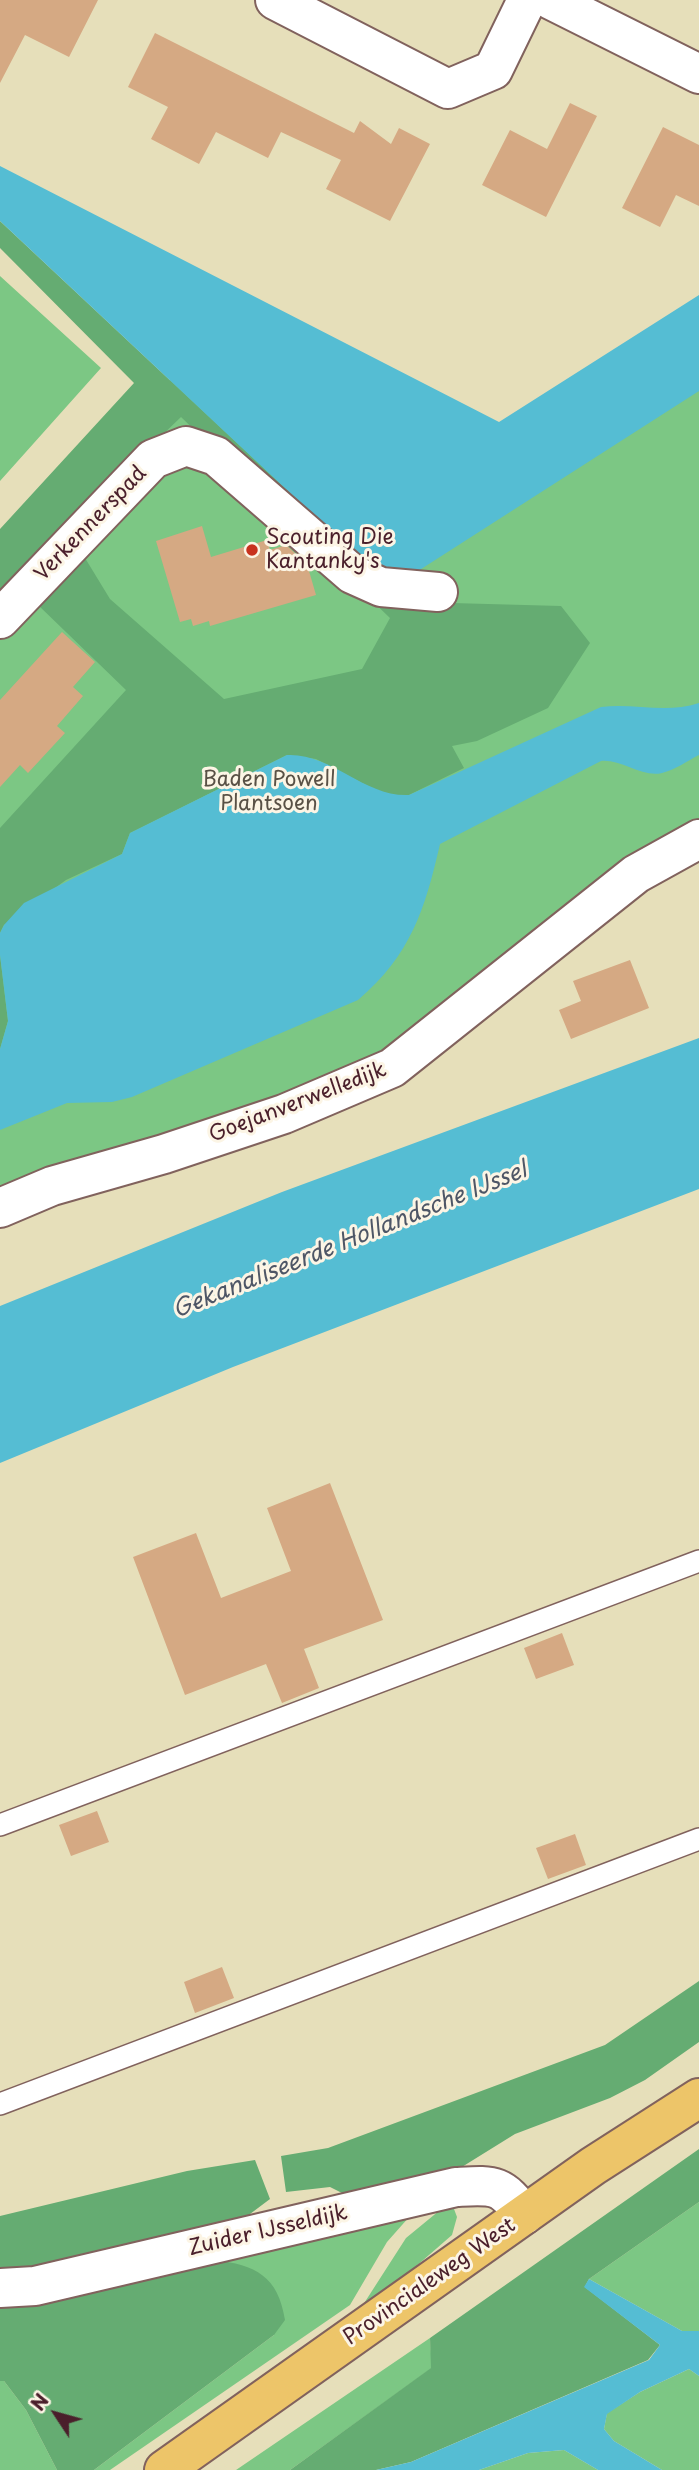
<!DOCTYPE html>
<style>
body{margin:0}
#map{position:relative;width:699px;height:2470px;overflow:hidden;background:#e6dfba;font-family:"Playpen Sans",sans-serif}
canvas{display:block}
.north{position:absolute;left:21px;top:2379px;width:70px;height:70px;-webkit-text-stroke:5px #fcf5e5;paint-order:stroke;rotate:306deg;font-size:19px;font-weight:700;line-height:28px;text-align:center;color:#4a1f2b}
.north::after{content:'';display:block;margin:auto;width:24px;height:32px;background:#4a1f2b;clip-path:polygon(50% 0,100% 100%,50% 72%,0 100%)}
</style>
<div id="map">
<canvas width="699" height="2470"></canvas>
<div class="north">N</div>
</div>
<script>
const ctx = document.querySelector('canvas').getContext('2d');
ctx.lineJoin = 'round';
function fill(path, color) {
  ctx.fillStyle = color;
  ctx.fill(path, 'evenodd');
}
function strokePath(path, color, width, dash) {
  ctx.strokeStyle = color;
  ctx.lineWidth = width;
  ctx.lineCap = dash ? 'butt' : 'round';
  ctx.setLineDash(dash || []);
  ctx.stroke(path);
}
function drawText(font, color, halo, rows, align = 'center') {
  ctx.font = font + ' "Playpen Sans",sans-serif';
  ctx.lineWidth = 6;
  ctx.setLineDash([]);
  ctx.textBaseline = 'middle';
  ctx.strokeStyle = halo;
  ctx.fillStyle = color;
  for (const [text, x, y, turn = 0] of rows) {
    ctx.save();
    ctx.translate(x, y);
    ctx.rotate((+turn || 0) * Math.PI / 180);
    ctx.textAlign = isNaN(turn) ? turn : align;
    if (halo) ctx.strokeText(text, 0, 0);
    ctx.fillText(text, 0, 0);
    ctx.restore();
  }
}
fill(new Path2D(`
 M0,276L101,368L0,481Z
 M699,346V825L394,1044L354,1069L0,1202V561L187,362L408,562Z
 M451,2201L457,2217L452,2235L368,2308H361L406,2238Z
 M699,2202V2331H682L589,2279Z
 M410,2216L387,2242L350,2305L110,2470H94L274,2335L214,2260Z
 M430,2338L432,2368L290,2470H236Z
 M689,2369L699,2376V2470H662L614,2441L604,2429L607,2413L640,2392Z
 M0,2381H4L26,2410L57,2470H0Z
 M564,2450L598,2470H479L528,2453Z`), '#7cc784');
fill(new Path2D(`
 M0,221L332,532L415,602L561,606L590,643L548,708L477,741L452,746L464,768L409,795H396L383,794L316,759L287,755L130,833L122,854L66,880L4,925L0,933V828L126,690L37,604L85,558L110,599L224,699L362,669L390,618L181,417L0,591V529L134,383L0,248Z
 M0,955L8,1021L0,1049Z
 M699,1981V2042L645,2080L610,2098L515,2134L457,2170L346,2195L330,2187L286,2192L281,2156L328,2148L605,2045Z
 M699,2149V2202L589,2279L585,2287L660,2345L648,2360L411,2462L376,2470H290L431,2368L430,2338Z
 M255,2160L270,2199L218,2238L0,2277V2216L187,2171Z
 M214,2260C256,2265 278,2276 285,2320L274,2335L94,2470H57L26,2410L4,2381H0V2298Z`), '#65ac72');
fill(new Path2D(`
 M0,166L499,422L699,295V391L418,571L384,581L0,221Z
 M699,703V755C687,761 675,770 662,773C643,778 621,759 601,761L440,844C425,909 411,955 358,1000L132,1097L112,1102L67,1103L0,1130V1049L8,1021L0,955V933L4,925L24,903L122,854L130,833L287,755C332,753 364,797 409,795L601,707C635,703 666,714 699,703Z
 M699,1038V1189L233,1367L0,1463V1306L282,1192Z
 M589,2279L682,2331H699V2376L689,2369L640,2392L607,2414L604,2429L614,2441L662,2470H598L564,2450L528,2453L479,2470H376L411,2462L649,2360L660,2345L584,2287Z`), '#55bdd3');
fill(new Path2D(`
 M0,0H98L69,57L25,35L0,83Z
 M155,33L354,133L360,121L391,144L399,128L430,144L390,221L326,189L341,160L281,132L268,158L216,132L199,164L151,139L168,107L128,87Z
 M570,103L597,116L546,217L482,185L510,130L547,149Z
 M663,127L699,145V206L676,195L660,227L622,208Z
 M202,526L211,557L267,540L270,550L286,545L307,564L316,595L210,626L209,621L193,626L191,619L180,622L156,541Z
 M62,632L95,662L73,687L83,696L57,726L65,733L28,773L20,765L0,787V700Z
 M630,960L649,1008L571,1039L559,1010L581,1001L573,981Z
 M330,1483L383,1620L304,1649L319,1688L282,1703L266,1664L185,1695L133,1557L196,1533L221,1598L291,1571L267,1508Z
 M562,1633L574,1665L536,1679L524,1648Z
 M97,1811L109,1842L71,1856L59,1825Z
 M575,1834L586,1865L548,1879L536,1848Z
 M222,1967L234,1998L195,2013L184,1982Z`), '#d5a983');
const service = new Path2D(`
 M0,1825L699,1561
 M0,2104L699,1839`);
const minor = new Path2D(`
 M275,0L448,89L493,70L527,0
 M551,0L699,74
 M0,619L153,459L186,446L216,456L352,574L381,587L438,592
 M0,1208L52,1186L164,1154L284,1114L392,1068L636,874L699,839
 M0,2288L35,2286L456,2187C494,2185 501,2183 524,2215`);
const primary = new Path2D(`
 M164,2470L593,2166L699,2098`);
strokePath(service, '#81625d', 24);
strokePath(minor, '#81625d', 42);
strokePath(primary, '#81625d', 42);
strokePath(service, '#fff', 21);
strokePath(minor, '#fff', 38);
strokePath(primary, '#edc569', 38);
for (const [x, y, r, color] of [
 [252,550,7,"#c8321e"]
]) {
  const dot = new Path2D();
  dot.arc(x, y, r, 0, 2 * Math.PI);
  ctx.fillStyle = color;
  ctx.fill(dot);
  strokePath(dot, '#fcf5e5', 2.5);
}
drawText('21px', '#4a1f2b', '#fcf5e5', [
 ["Verkennerspad",91,524,-46],
 ["Goejanverwelledijk",298,1103,-21],
 ["Zuider IJsseldijk",268,2231,-13],
 ["Provincialeweg West",430,2282,-35]
]);
drawText('21px', '#4a1f2b', '#fcf5e5', [
 ["Scouting Die",266,538],
 ["Kantanky's",266,562]
], 'left');
drawText('21px', '#595146', '#fcf5e5', [
 ["Baden Powell",269,780],
 ["Plantsoen",269,804]
]);
drawText('italic 23px', '#4e5666', '#fcf5e5', [
 ["Gekanaliseerde Hollandsche IJssel",350,1241,-22]
]);
</script>
